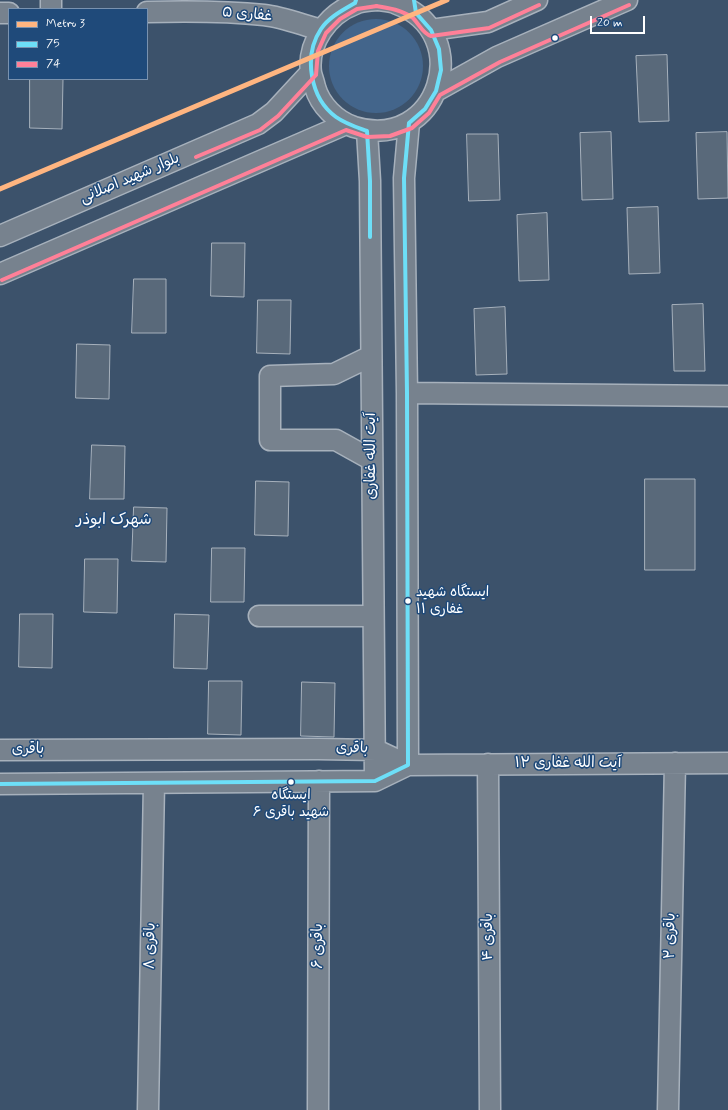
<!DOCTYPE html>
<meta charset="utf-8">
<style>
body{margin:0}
#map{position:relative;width:728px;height:1110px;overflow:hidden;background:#3c526b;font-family:Mynerve,sans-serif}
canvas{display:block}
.legend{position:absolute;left:8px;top:8px;width:140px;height:72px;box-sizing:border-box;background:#1f4a7a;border:1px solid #7992af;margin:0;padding:5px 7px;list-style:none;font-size:12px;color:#fff}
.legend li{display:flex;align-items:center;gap:8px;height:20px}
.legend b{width:20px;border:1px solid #7992af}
.scale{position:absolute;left:590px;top:16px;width:55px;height:18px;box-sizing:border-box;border:2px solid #fff;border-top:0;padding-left:5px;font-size:12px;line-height:14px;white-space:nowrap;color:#fff;-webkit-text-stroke:3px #1f4a7a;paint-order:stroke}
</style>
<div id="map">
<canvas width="728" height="1110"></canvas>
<ul class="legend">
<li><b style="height:5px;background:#ffb580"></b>Metro 3</li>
<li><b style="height:5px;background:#6ddff8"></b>75</li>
<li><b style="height:5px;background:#ff8098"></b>74</li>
</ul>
<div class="scale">20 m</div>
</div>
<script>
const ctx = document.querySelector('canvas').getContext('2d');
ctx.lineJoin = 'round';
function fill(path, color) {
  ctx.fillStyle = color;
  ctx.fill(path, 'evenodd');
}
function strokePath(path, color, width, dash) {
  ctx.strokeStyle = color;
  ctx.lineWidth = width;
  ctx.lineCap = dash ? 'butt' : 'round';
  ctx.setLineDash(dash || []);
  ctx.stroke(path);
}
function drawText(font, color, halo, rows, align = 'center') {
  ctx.font = font + ' Mynerve,"Playpen Sans Arabic",sans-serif';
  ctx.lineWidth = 3;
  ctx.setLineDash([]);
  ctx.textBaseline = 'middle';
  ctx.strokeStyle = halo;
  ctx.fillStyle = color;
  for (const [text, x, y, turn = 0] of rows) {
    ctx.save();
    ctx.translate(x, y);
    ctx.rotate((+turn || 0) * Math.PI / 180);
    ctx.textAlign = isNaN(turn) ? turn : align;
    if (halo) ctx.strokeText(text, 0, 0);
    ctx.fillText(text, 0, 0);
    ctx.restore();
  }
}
fill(new Path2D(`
 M329 66a47 47 0 1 1 94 0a47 47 0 1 1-94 0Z`), '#43658b');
const building = new Path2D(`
 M667,55L669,121L639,122L636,56Z
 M30,79H63L62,129L30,128Z
 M611,132L613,199L582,200L580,133Z
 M727,132L728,198L698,199L696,133Z
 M467,134H498L500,200L469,201Z
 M658,207L660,273L629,274L627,208Z
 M547,213L549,280L519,281L517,215Z
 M212,243H245L244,297L211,296Z
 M134,279H166V333H132Z
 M258,300H291L290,354L257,353Z
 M703,304L705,371H674L672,305Z
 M505,307L507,374L476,375L474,309Z
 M77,344L110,345L109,399L76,398Z
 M92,445L125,446L124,499H90Z
 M645,479H695V570H645Z
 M256,481L289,482L288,536L255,535Z
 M134,507L167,508L166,562L132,561Z
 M212,548H245L244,602H211Z
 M85,559H118L117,613L84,612Z
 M20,614H53L52,668L19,667Z
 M175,614L209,615L207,669L174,668Z
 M209,681H242L241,735L208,734Z
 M302,682L335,683L334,737L301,736Z`);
fill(building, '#59697a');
strokePath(building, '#a7b1bc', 1);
const minor = new Path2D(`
 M51,0V9
 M376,0C369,1 361,1 355,4C328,14 307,43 311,73C312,77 314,82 315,87C320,105 336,121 354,127C439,153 476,33 397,4C391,1 383,1 377,0
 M147,12C186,11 226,11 264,15C283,17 302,25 321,30
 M0,13H9
 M431,30L488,22L537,0
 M436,91L497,57L627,0
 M367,131L370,181L375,781
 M0,236L258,124L274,112L311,72
 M0,274L346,124
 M371,356L334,374L270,376V440H336L372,460
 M407,393L728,396
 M259,616H373
 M0,750L318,749L376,750L408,765
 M488,764L490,1110
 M408,765L407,393L404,178L409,123
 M0,784L375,781L408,765L728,763
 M148,1110L154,783
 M318,1110L319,781
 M668,1110L675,763`);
strokePath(minor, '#a7b1bc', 23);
strokePath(minor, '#77828e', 20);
strokePath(new Path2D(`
 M356,0L355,3C343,10 329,17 321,29C303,56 310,98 336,117C346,124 356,127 367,131L370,181V237
 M0,784L375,781L408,765L407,393L404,178L409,123L425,109L436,91L441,70L439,49L431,30L416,13L414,0`), '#6ddff8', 4);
strokePath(new Path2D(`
 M376,6C389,8 402,10 413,18C419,24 423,34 431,36L489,28L539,5
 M196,157L260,130L278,116L316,75L318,51L326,33L340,19L357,9L377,6
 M2,280L346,130L367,137L390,136L412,128L429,113L440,95L500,62L629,5`), '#ff8098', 4);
strokePath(new Path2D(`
 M0,189L447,0`), '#ffb580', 5);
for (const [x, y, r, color] of [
 [555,38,3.5,"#fff"],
 [408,601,3.5,"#fff"],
 [291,782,3.5,"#fff"]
]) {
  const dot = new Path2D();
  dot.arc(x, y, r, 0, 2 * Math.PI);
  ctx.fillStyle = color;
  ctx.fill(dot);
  strokePath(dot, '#1f4a7a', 1.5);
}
drawText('14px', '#fff', '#1f4a7a', [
 ["ایستگاه شهید",416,593],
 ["غفاری ۱۱",416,610],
 ["ایستگاه",291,796,"center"],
 ["شهید باقری ۶",291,813,"center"]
], 'left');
drawText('15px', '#fff', '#1f4a7a', [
 ["غفاری ۵",247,15,5],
 ["بلوار شهید اصلانی",130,179,-23],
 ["آیت الله غفاری",372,456,-90],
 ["باقری",352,749,1],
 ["باقری",28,750],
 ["آیت الله غفاری ۱۲",568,764],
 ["باقری ۲",671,936,-89],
 ["باقری ۴",489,937,-90],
 ["باقری ۸",151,946,-89],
 ["باقری ۶",319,946,-90]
]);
drawText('16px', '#fff', '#1f4a7a', [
 ["شهرک ابوذر",114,521]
]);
</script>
